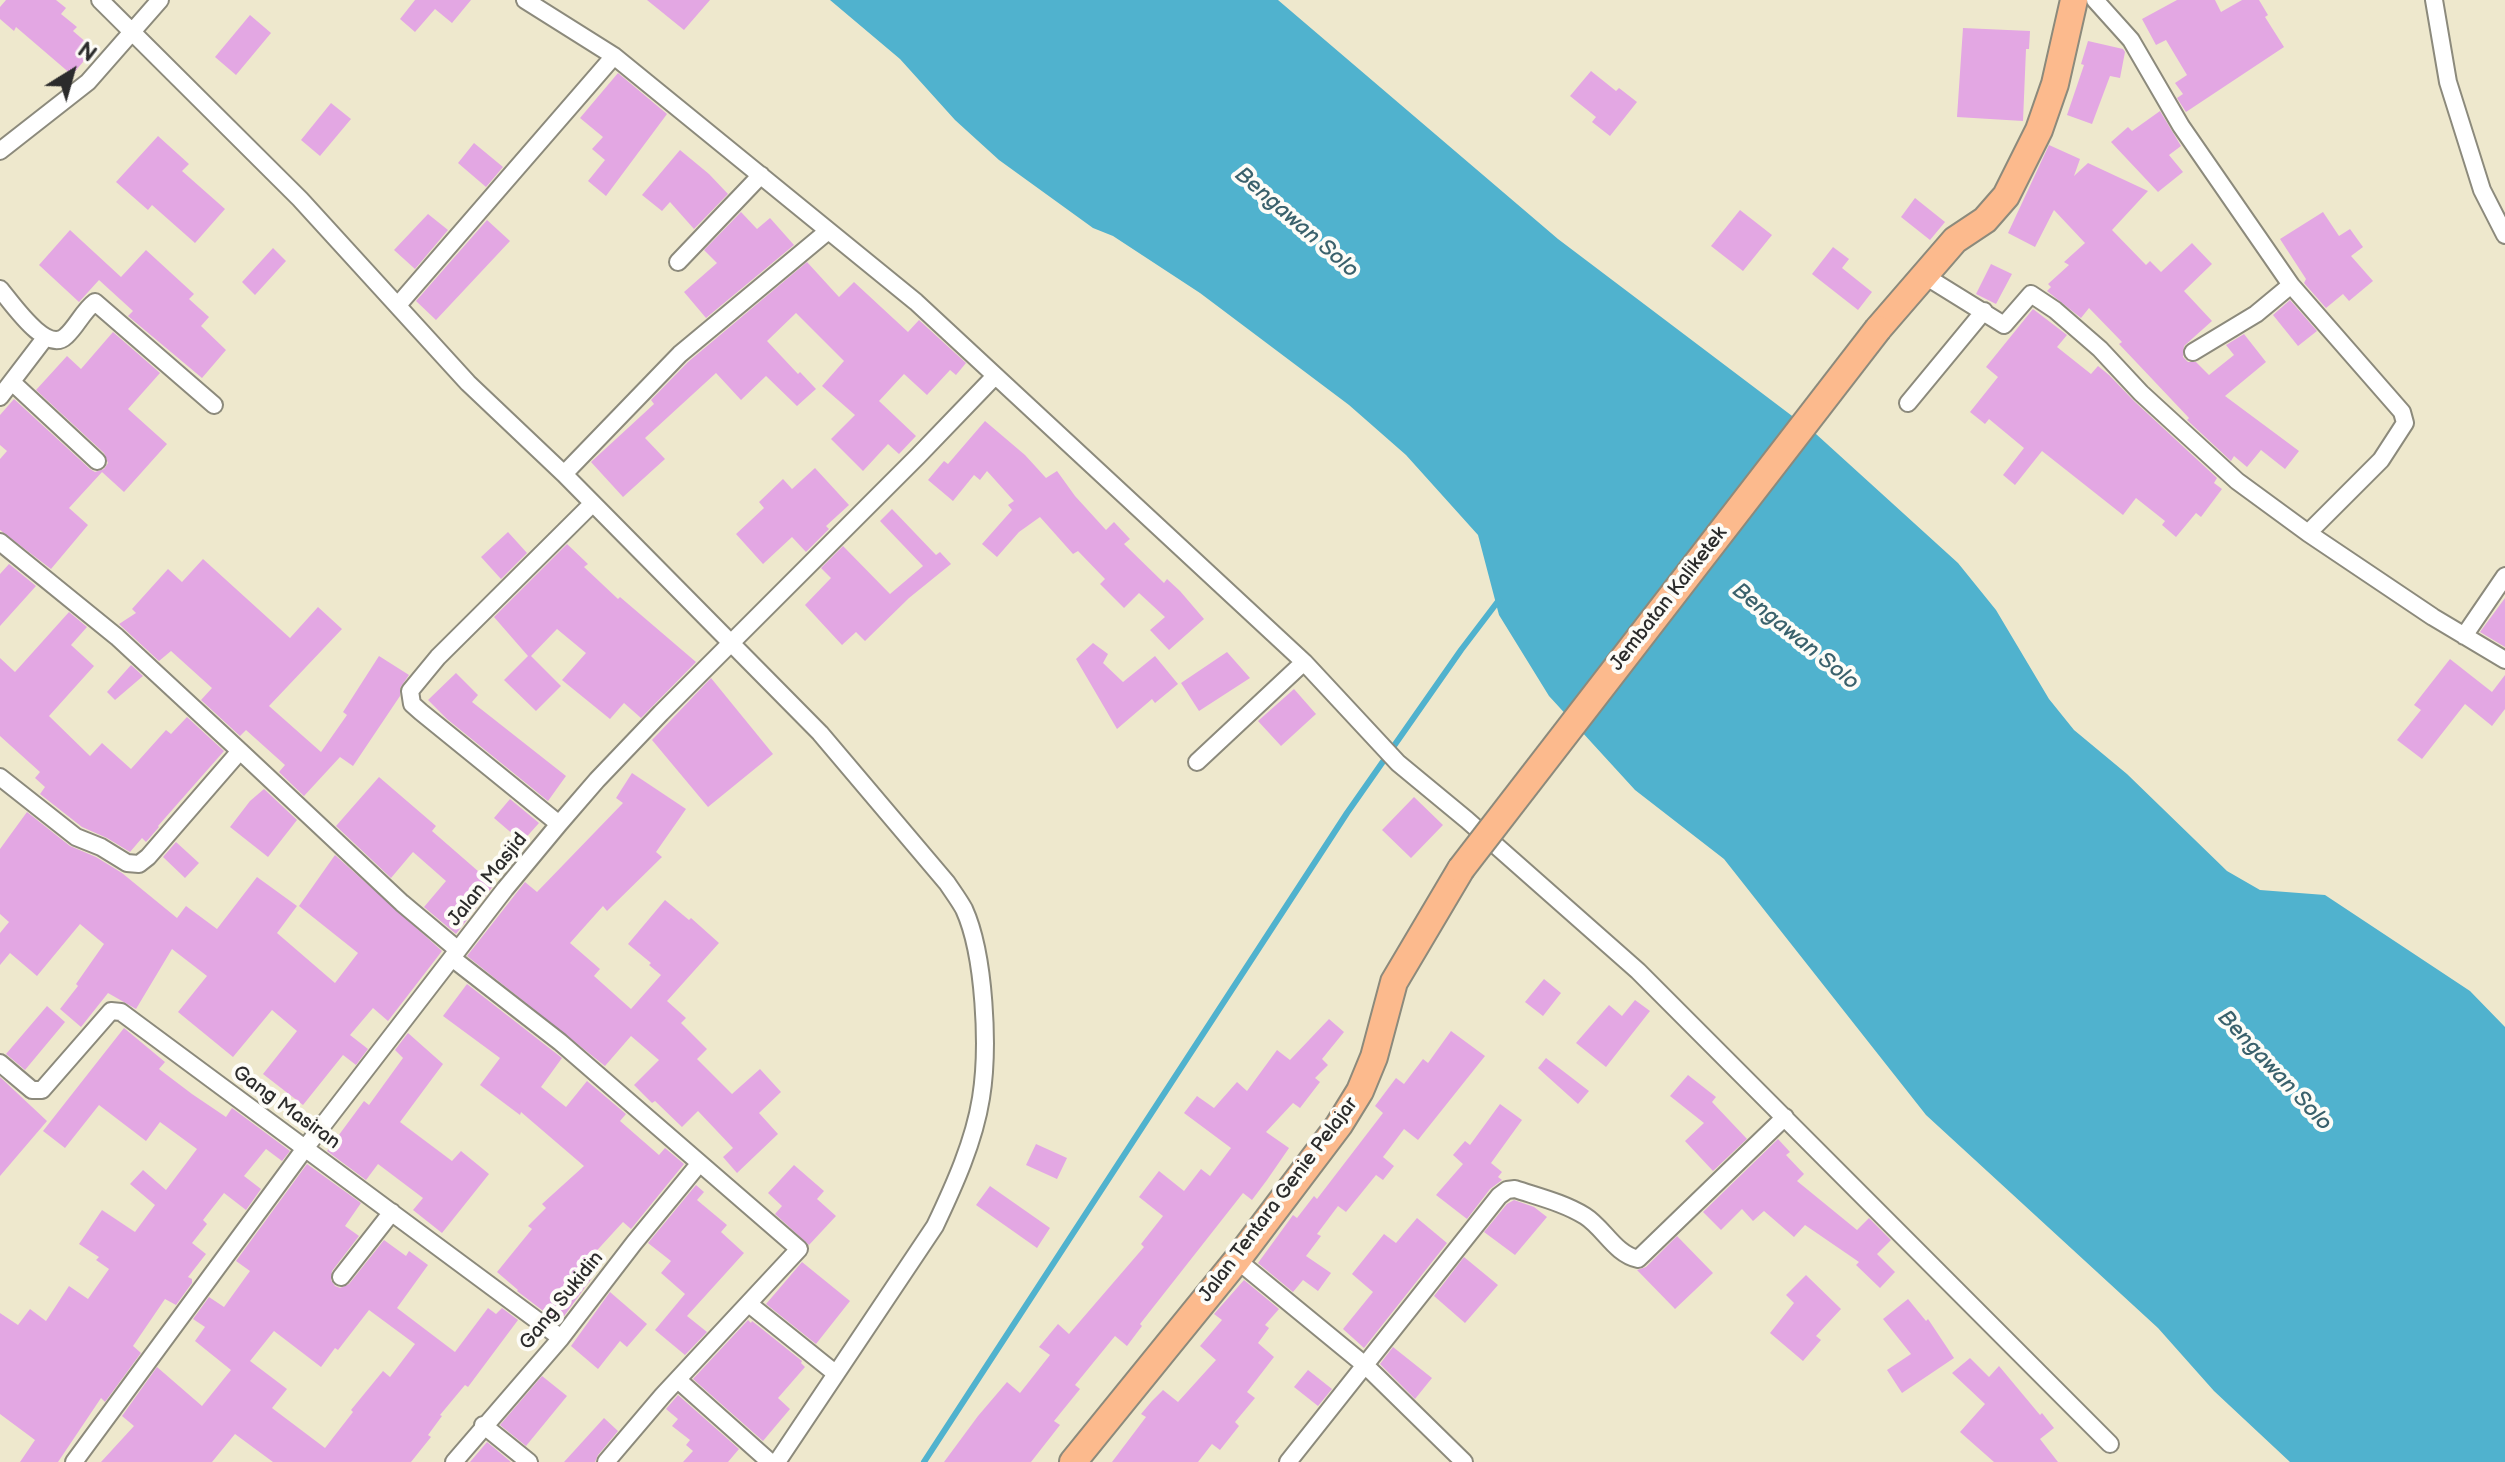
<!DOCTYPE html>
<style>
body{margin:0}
#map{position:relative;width:2505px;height:1462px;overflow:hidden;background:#eee8cd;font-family:"Balsamiq Sans",sans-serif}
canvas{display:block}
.north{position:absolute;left:32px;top:32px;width:80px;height:80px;-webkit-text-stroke:6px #fdfcf7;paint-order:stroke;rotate:37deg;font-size:22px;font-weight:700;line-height:32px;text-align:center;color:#2b2b2b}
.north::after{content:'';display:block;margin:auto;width:28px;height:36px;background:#2b2b2b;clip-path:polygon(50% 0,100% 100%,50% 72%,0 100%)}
</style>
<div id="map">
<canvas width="2505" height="1462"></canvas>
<div class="north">N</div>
</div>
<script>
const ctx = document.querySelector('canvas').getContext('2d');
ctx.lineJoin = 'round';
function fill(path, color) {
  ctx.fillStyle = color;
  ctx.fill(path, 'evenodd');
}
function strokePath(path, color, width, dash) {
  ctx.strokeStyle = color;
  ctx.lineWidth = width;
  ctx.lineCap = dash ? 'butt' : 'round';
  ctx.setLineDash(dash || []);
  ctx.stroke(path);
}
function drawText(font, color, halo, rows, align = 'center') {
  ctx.font = font + ' "Balsamiq Sans",sans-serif';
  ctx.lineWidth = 8;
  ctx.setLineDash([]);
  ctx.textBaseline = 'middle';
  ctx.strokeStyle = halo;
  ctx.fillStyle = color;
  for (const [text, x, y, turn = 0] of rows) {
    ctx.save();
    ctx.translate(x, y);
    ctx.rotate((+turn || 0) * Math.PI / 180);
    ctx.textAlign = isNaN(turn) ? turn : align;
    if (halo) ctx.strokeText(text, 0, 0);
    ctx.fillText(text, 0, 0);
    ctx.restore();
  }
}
fill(new Path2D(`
 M830,0H1278L1558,239L1816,434L1958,563L1996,610L2049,699L2074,730L2127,774L2227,871L2260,890L2325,895L2470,991L2505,1027V1462H2290L2214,1391L2158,1328L1926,1115L1724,859L1635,790L1549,696L1499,615L1478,535L1406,455L1349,405L1200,293L1113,236L1093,228L999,160L955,120L900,59Z`), '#50b2ce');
strokePath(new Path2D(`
 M924,1462L1347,813L1461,650L1499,600`), '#50b2ce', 6);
fill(new Path2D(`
 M6,0H56L66,8L61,14L77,27L73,31L94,49L72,75L16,27L14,31L0,19V7Z
 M415,0H471L452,23L435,9L415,32L400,19Z
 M647,0H710L684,30Z
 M2177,0H2215L2221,12L2242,0H2259L2268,15L2265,17L2284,47L2186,112L2177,98L2183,94L2175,83L2187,75L2166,40L2156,45L2142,19Z
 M250,15L271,33L236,75L215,57Z
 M1963,28L2030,31L2029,49H2026L2023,121L1957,117Z
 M2088,41L2123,49L2125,52L2120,78L2110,76L2092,124L2067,115L2084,65L2081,64Z
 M1591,71L1616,91L1619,88L1637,102L1610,136L1592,122L1596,117L1570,96Z
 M618,73L667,114L606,196L588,181L605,160L592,149L603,137L580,118Z
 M331,103L351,119L320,156L301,140Z
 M2160,111L2181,146L2169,155L2183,172L2158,192L2111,142L2128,127L2132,131Z
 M158,136L189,164L182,171L225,209L195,243L152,205L148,210L116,182Z
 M474,143L503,167L486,187L458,163Z
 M2049,145L2080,159L2074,176L2088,163L2148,191L2112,230L2146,265L2150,261L2161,272L2192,243L2212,264L2184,291L2212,321L2184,346L2183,357L2188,362H2196L2209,375L2234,355L2226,345L2244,334L2266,362L2225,396L2299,451L2285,469L2261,450L2247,467L2234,456L2231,461L2187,420L2189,418L2119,344L2122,342L2089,308L2081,318L2047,291L2051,287L2048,284L2069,265L2064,262L2085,243L2054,210L2035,247L2008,233Z
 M680,150L709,174L728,194L694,229L670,202L662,211L642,195Z
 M1915,198L1945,222L1930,240L1901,217Z
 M1740,210L1772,235L1743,271L1711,246Z
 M741,212L757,229L770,218L794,245L706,318L684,292L717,263L704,250Z
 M2323,212L2339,236L2350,229L2363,247L2351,256L2373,281L2349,301L2343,294L2326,308L2304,283L2306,279L2280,239Z
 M428,214L448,230L415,269L394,250Z
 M487,220L510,241L436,320L416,301Z
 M70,230L121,277L146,250L194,294L189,299L209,317L201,326L226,350L202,378L128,316L133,311L99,280L79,302L39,265Z
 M1833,247L1849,259L1842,268L1872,292L1858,310L1812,274Z
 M273,248L286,261L255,295L242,282Z
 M807,262L839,297L854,282L908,332L919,320L966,363L956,375L950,370L927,395L904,374L879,401L916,436L899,454L888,444L863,471L831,439L855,415L822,386L844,361L796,313L767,341L798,374L800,372L816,389L797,406L766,376L741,400L716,373L645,438L665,459L623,497L591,462L654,404L651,400L688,362Z
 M1991,264L2012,274L1996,304L1976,294Z
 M2290,300L2317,331L2298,346L2273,315Z
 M2033,309L2067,335L2057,347L2091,374L2098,366L2109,375L2134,401L2217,478L2214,483L2222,489L2201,517L2196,513L2176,537L2162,525L2165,521L2136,498L2123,515L2042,451L2015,485L2003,475L2024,448L1989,419L1985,424L1970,412L1998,377L1986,367Z
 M113,332L160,373L128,409L167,444L124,492L102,472L69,508L88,525L51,569L0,530V459L7,451L0,445V415L14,399L90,469L95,472L104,469L108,463L104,453L36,390L67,356L81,369Z
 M985,421L1025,455L1046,478L1057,471L1075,496L1106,530L1114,522L1130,539L1124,544L1164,583L1167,579L1180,591L1204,619L1169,650L1150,630L1165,617L1139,593L1124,608L1100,584L1105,579L1078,551L1073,554L1040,517L1019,532L997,557L982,544L1012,510L1008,505L1014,501L987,471L980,480L974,475L953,501L928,480L944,461L948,464Z
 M815,468L849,505L826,526L829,529L806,552L792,537L763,564L736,534L764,508L759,502L783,479L792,489Z
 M892,509L936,555L940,552L951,564L909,598L865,641L856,632L842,645L805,605L831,578L821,568L843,546L890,594L923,566L880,521Z
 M508,532L527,553L501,579L481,557Z
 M567,544L588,564L584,567L618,599L620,597L696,662L641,718L624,703L610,719L562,680L586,653L557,629L531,656L561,686L536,711L504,680L528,656L494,617Z
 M203,559L290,638L318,607L342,629L269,706L321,752L347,715L343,712L379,656L409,675L400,688V696L353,766L340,757L304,796L279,772L285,765L246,730L240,736L201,700L212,688L171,651L159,661L119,624L136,613L132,609L168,569L182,582Z
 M9,564L36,586L0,626V574Z
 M2505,598V647L2480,632Z
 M69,612L87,627L71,645L94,666L49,716L90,756L102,743L131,769L166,730L171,734L187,717L224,751L158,826L159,827L146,842L142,838L130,852L107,838L82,827L40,794L45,787L35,778L40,772L0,736V658L15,672Z
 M1093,643L1108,654L1103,663L1123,682L1155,656L1178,684L1155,703L1152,699L1117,729L1076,659Z
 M1227,652L1250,678L1199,711L1181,683Z
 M2450,659L2492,692L2505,675V709L2492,726L2465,704L2422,759L2397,740L2421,710L2414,705Z
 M131,665L143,676L115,700L107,692Z
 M456,673L478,695L472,702L566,776L548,801L447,719L428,700Z
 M711,678L773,754L708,807L652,740Z
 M1294,689L1316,714L1281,746L1258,721Z
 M632,773L686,809L656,852L662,857L607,911L603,906L570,943L600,969L594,976L631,1009L661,975L649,965L651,963L628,944L665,900L689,920L691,918L719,943L667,1001L686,1018L681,1023L707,1049L697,1059L732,1094L760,1069L781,1092L759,1113L778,1134L737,1173L723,1157L733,1148L698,1111L682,1127L655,1101L652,1103L634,1085L659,1060L631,1036L605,1066L467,956L525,882L537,892L623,803L616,798Z
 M379,777L436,826L432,831L494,885L456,934L424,907L446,881L413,852L391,878L336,826Z
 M264,789L297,820L268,857L230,827L250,801Z
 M1414,797L1443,825L1411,858L1382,830Z
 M510,799L539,823L522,842L494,818Z
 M27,812L70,846L96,857L122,873L177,918L186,906L217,929L257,877L297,906L277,933L335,983L358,953L299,906L335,855L442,951L388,1021L373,1008L350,1035L368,1049L356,1065L343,1055L303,1105L263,1074L297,1031L272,1010L233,1057L178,1012L207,976L172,949L136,1009L108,993L81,1027L60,1009L78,986L76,984L104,944L80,924L37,976L10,953L0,965V933L9,922L0,914V849Z
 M176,842L199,863L185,878L163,857Z
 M1544,979L1561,993L1543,1016L1525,1002Z
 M467,984L562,1058L541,1087L566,1107L587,1081L626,1114L620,1121L659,1155L665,1148L684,1164L631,1229L623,1222L590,1258L600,1267L559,1323L517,1291L518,1290L497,1272L532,1229L528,1226L546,1208L542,1204L584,1166L521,1112L520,1115L480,1085L500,1058L443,1016Z
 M1635,1000L1650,1011L1606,1067L1576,1043L1609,1005L1622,1016Z
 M47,1006L65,1022L25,1070L6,1054Z
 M1329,1019L1344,1032L1322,1059L1328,1065L1315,1078L1320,1082L1300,1108L1293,1103L1266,1132L1289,1148L1267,1180L1252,1200L1243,1193L1140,1324L1142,1326L1127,1346L1115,1336L1075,1385L1080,1389L1054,1421L1060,1425L1031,1462H944L978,1416L1007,1382L1020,1393L1050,1355L1039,1347L1058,1324L1069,1334L1144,1247L1141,1244L1163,1216L1139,1197L1159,1171L1184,1191L1201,1169L1210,1176L1231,1148L1184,1113L1197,1096L1214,1108L1237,1082L1247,1091L1277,1050L1290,1060Z
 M124,1028L165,1062L159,1069L192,1094L226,1117L232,1108L290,1151L282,1161L266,1149L244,1176L261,1189L246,1210L224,1193L203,1220L207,1224L192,1243L206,1254L188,1277L192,1279V1283L176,1305L165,1299L133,1346L141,1353L105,1402L101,1398L58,1462H20L35,1440L0,1414V1313L18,1325L30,1309L46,1321L69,1286L88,1299L109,1269L96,1260L99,1257L79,1244L102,1210L135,1232L155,1205L130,1184L143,1170L166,1190L197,1149L160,1122L146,1141L99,1105L65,1148L43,1131Z
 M1451,1031L1485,1056L1418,1140L1404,1129L1383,1157L1394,1166L1383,1180L1376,1175L1346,1212L1338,1206L1317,1234L1321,1236L1306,1256L1331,1273L1318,1291L1303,1280L1293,1292L1258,1263L1293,1215L1297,1218L1314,1196L1317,1199L1383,1113L1375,1106L1396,1078L1404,1084L1423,1059L1428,1063Z
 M408,1033L443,1064L400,1122L452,1161L461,1151L489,1174L442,1233L413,1210L423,1198L378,1164L366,1180L327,1151L364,1101L369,1105L403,1058L395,1050Z
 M1546,1058L1589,1091L1578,1104L1538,1068Z
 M1688,1075L1716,1097L1712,1102L1747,1139L1713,1171L1685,1141L1704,1123L1670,1096Z
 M0,1077L47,1121L0,1176Z
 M1500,1104L1522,1120L1491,1163L1502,1172L1498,1177L1502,1180L1490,1189L1467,1219L1436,1195L1463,1164L1453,1155L1465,1141L1470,1145Z
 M1778,1139L1790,1152L1786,1155L1804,1174L1797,1181L1857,1230L1869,1218L1891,1240L1877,1254L1895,1272L1880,1288L1856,1265L1859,1262L1805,1225L1794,1237L1764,1211L1753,1221L1742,1209L1721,1230L1703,1212Z
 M1036,1144L1067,1158L1057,1179L1026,1165Z
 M307,1164L361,1203L345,1226L359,1236L332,1271L331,1280L335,1286L340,1288L349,1284L384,1240L406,1256L409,1251L428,1265L397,1308L455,1352L488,1308L496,1314L502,1308L518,1320L468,1387L465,1385L440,1415L442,1416L428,1435L431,1437L411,1462H273L235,1434L212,1462H101L134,1426L122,1416L157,1367L202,1406L231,1370L195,1341L205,1327L193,1319L209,1297L224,1307L250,1271L236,1261ZM369,1310L415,1344L390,1377L383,1371L351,1410L353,1412L325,1448L272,1408L287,1389L250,1361L274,1331L321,1367L335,1348L338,1350Z
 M794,1165L824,1191L817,1199L836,1216L809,1245L775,1214L782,1206L768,1193Z
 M696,1185L704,1192L697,1200L727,1225L721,1232L744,1253L687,1316L707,1332L685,1355L655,1330L685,1294L661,1273L671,1261L648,1243Z
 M990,1186L1050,1228L1037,1248L976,1205Z
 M1514,1200L1534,1207L1547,1217L1515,1255L1484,1232L1507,1204Z
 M1417,1218L1447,1243L1364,1348L1343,1329L1373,1292L1352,1274L1384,1234L1396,1243Z
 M1677,1236L1713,1273L1675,1309L1637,1270L1646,1267Z
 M1464,1257L1498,1285L1465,1323L1434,1296Z
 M802,1262L850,1301L816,1344L766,1304Z
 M1806,1275L1841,1309L1816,1336L1821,1340L1803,1361L1770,1333L1794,1303L1786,1295Z
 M1244,1280L1279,1309L1265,1325L1269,1328L1258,1343L1274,1357L1247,1392L1255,1398L1235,1422L1239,1426L1220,1450L1212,1444L1198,1462H1112L1146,1417L1141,1414L1152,1401L1163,1390L1178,1402L1216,1360L1200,1346L1222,1320L1214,1314Z
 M610,1292L647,1324L627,1347L620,1341L598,1369L571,1346Z
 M1908,1299L1926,1321L1928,1319L1954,1358L1902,1393L1887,1370L1911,1354L1883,1319Z
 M748,1320L751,1323L752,1321L802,1361L801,1363L805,1367L778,1398L790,1409L763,1441L693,1379Z
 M1393,1347L1432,1378L1415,1399L1380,1364Z
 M1970,1358L1989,1377L1999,1366L2040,1415L2042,1413L2054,1428L2040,1439L2058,1462H1994L1960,1432L1985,1404L1952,1373Z
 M1308,1370L1332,1389L1318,1406L1294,1387Z
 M542,1376L567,1396L526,1446L500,1425Z
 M678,1395L739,1449L728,1462H683L693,1451L686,1445L690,1440L672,1426L678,1419L666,1409Z
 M604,1418L618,1431L598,1455L595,1462H564Z
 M487,1442L511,1462H470Z`), '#e3a7e3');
const street = new Path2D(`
 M100,0L300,199L468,383L564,474L820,733L947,883C953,892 959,900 964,909C985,955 989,1049 981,1098C974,1142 954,1186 935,1226L777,1462
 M525,0L614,56L916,302L1304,662L1398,763L1467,820L1638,971L2110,1444
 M2095,0L2131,40L2181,126L2291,285L2402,412L2405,423L2381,460L2308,533
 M2434,0L2448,82L2482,190L2505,235
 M0,151L88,82L160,0
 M678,262L761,175
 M1925,276L2004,325L2031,294L2055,310L2100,349L2141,393L2237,481L2308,533L2433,617L2505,660
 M0,289C12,303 47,355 66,336C77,326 83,311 95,302L214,405
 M398,305L614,56
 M2193,352L2256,314L2291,285
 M12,382L97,461
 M0,397L45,338
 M1908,403L1984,311
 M564,474L680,354L828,231
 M0,542L117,637L240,751
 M2464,636L2505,576
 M1197,762L1304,662
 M0,777L76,837L101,847L127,863L139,864L148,857L240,751L402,903L458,950
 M559,824L421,712L412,704L410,691L438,657L592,504
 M452,958L560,1042L799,1249L663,1395L606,1462
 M0,1063L32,1090H42L111,1011L121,1012L561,1338
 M1237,1260L1366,1366L1464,1462
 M341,1277L392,1212
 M749,1304L835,1373
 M678,1380L770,1462
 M483,1425L529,1462
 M74,1462L306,1147L505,889L559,824L597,780L661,713L918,456L995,376
 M454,1462L561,1338L634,1243L699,1164
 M1288,1462L1499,1196L1507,1190L1515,1189C1539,1197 1564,1203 1585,1216C1604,1228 1615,1254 1638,1259L1785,1117`);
const primary = new Path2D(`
 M1878,329L1955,240L1985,220L2006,196L2039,130L2055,84L2074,0
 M1073,1462L1237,1260L1339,1125L1360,1091L1374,1057L1394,982L1461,869`);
strokePath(street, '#8c8a7c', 20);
strokePath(primary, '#8c8a7c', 30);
strokePath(street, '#fff', 16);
strokePath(primary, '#fcba8d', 26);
const primaryBridge = new Path2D(`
 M1461,869L1878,329`);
strokePath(primaryBridge, '#8c8a7c', 30, []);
strokePath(primaryBridge, '#fcba8d', 26);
drawText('20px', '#2b2b2b', '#fdfcf7', [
 ["Jembatan Kaliketek",1669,599,-52],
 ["Jalan Masjid",488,880,-51],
 ["Gang Masiran",286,1108,36],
 ["Jalan Tentara Genie Pelajar",1279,1200,-53],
 ["Gang Sukidin",562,1301,-51]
]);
drawText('italic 22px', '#3a616c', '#fdfcf7', [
 ["Bengawan Solo",1296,223,41],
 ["Bengawan Solo",1795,637,39],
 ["Bengawan Solo",2274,1071,47]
]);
</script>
